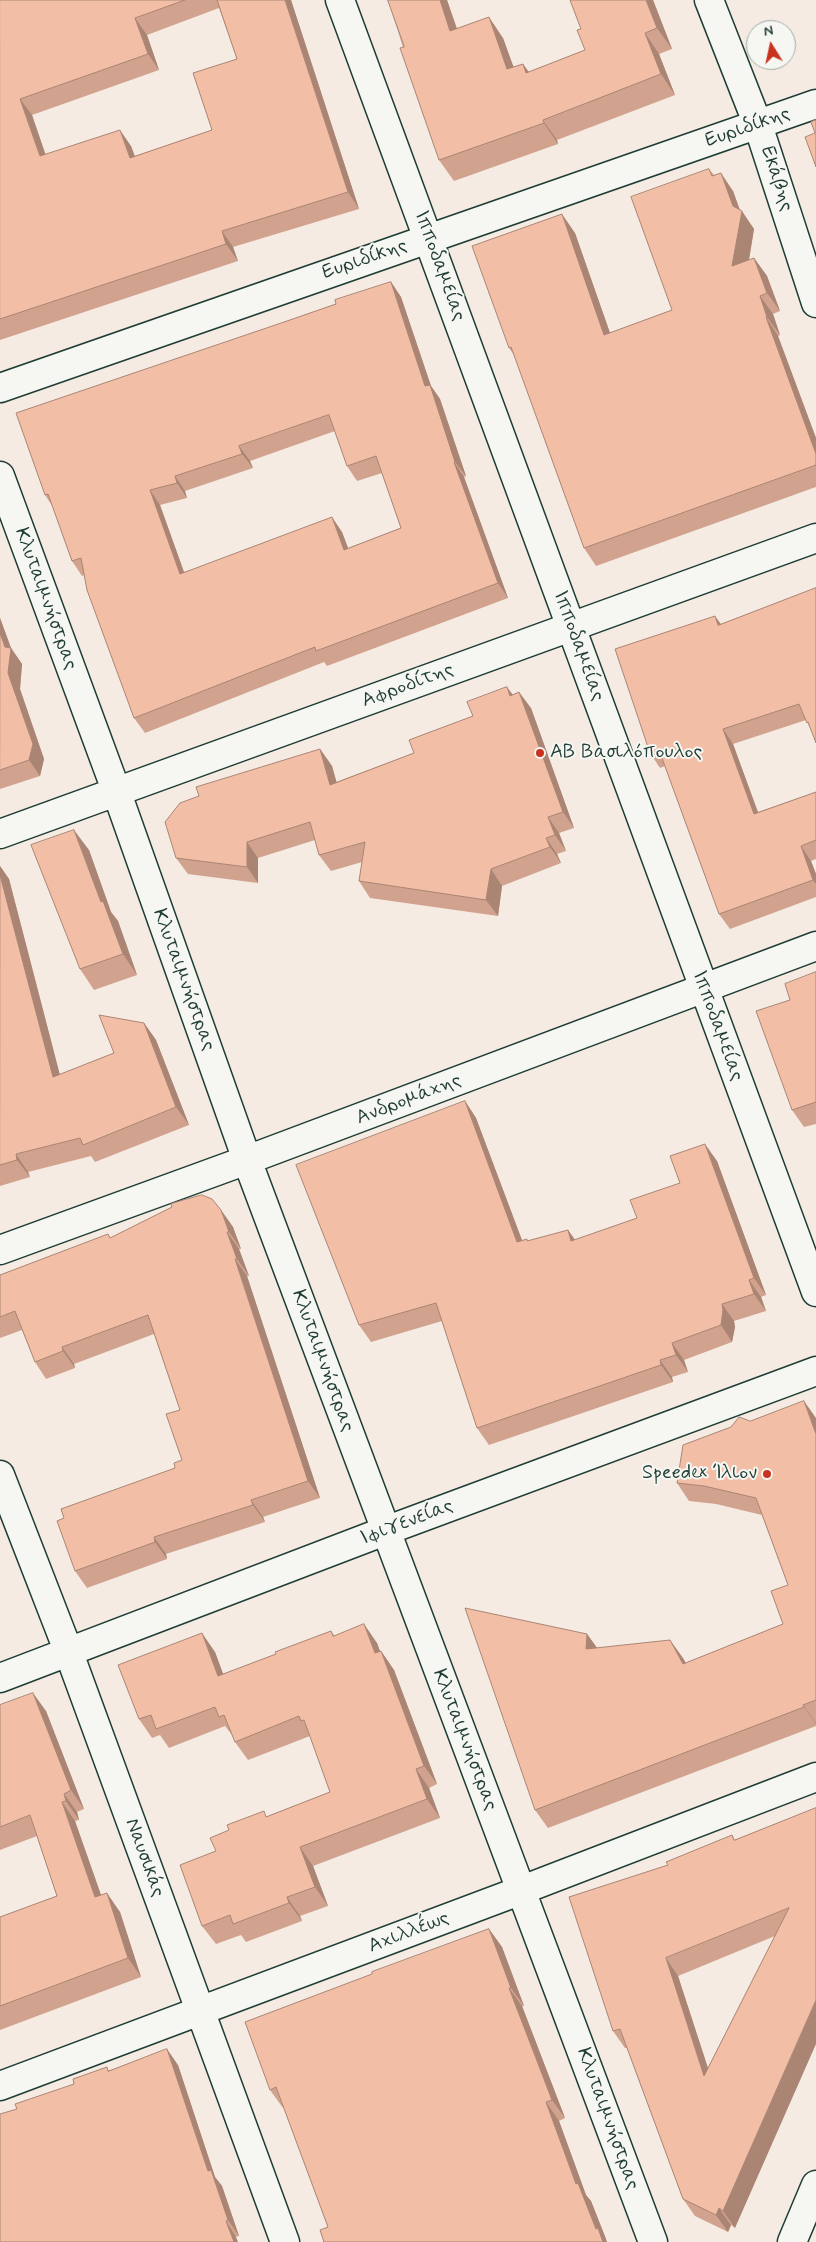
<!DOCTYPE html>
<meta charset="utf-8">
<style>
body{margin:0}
#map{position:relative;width:816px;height:2242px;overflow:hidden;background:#f5ebe3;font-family:Mynerve,sans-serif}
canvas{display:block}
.north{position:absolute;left:746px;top:20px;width:50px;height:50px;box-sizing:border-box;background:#f6f6f2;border:1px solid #a0aca6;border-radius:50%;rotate:350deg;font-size:14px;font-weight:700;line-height:20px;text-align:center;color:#1f3d34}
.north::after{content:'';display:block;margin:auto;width:18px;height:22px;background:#c8321e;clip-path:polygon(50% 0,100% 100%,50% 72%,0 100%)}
</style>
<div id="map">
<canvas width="816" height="2242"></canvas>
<div class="north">N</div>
</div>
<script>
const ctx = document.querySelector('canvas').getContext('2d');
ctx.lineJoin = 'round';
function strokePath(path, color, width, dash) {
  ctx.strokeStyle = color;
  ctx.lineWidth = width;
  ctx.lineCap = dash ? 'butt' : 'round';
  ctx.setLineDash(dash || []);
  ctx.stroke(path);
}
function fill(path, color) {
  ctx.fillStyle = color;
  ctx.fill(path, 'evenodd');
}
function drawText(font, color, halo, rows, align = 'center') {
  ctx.font = font + ' Mynerve,sans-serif';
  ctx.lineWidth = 4;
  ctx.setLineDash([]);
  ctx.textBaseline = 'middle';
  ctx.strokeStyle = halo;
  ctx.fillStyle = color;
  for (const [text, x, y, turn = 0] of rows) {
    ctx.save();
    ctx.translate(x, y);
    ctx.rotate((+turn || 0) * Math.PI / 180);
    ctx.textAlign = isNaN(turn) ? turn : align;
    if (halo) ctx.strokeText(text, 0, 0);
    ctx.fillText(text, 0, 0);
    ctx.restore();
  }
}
const street = new Path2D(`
 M340,0L816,1292
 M709,0L758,125L816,303
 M0,388L816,104
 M0,476L117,793L247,1160L653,2242
 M0,834L816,538
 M0,1250L247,1160L816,946
 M0,1475L69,1653L285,2242
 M0,1678L385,1531L816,1371
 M0,2086L522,1890L816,1777
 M792,2242L816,2185`);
strokePath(street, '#1f3d34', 31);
strokePath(street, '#f6f6f2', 28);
fill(new Path2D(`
 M0,0H291L359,209L233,247L238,261L0,340ZM219,8L237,59L212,130L135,156L131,146L45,155L32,115L159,70L147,35Z
 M388,0H447L457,28L503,38L513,67L523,64L529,72L585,50L653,0L672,49L659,54L675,95L557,140L558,144L454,181L439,160Z
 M709,169L714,175L733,191L740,211L754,229L749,260L754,258L767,276L780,311L773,314L780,335L778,336L816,438V487L596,566L584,548L515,356L509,348L575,233L610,333L672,310Z
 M391,282L401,297L431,386L440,399L466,476L464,477L508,598L327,666L324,662L145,733L134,718L84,575L82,576L72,561L53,507L45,495L287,321L336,304ZM335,431L347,466L357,481L382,473L401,528L348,548L342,532L184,572L160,505L187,498L185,491L253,468L250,461Z
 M816,588L810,728L806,720L733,744L758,812L816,792V859L811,861L816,874V897L730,929L719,914L665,766L660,768L650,753L721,624Z
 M0,618L11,648L22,664L20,689L44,759L40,776L0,789Z
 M513,695L531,708L574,828L559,833L566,851L557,854L561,863L502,886L498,916L370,898L359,881L362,862L331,871L319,855L315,840L258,858V883L188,874L176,858L199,796L320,749L332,766L336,782L414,753L473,716Z
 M89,850L111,912L118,921L137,975L94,990L80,969Z
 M0,866L9,879L60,1075L114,1053L144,1023L156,1040L189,1125L95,1162L91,1156L28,1172L30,1177L0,1186Z
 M816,972V1124L804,1127L792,1110Z
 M465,1101L476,1118L522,1240L528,1241L568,1230L575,1240L637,1218L680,1183L717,1161L766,1295L761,1297L766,1311L734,1321L735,1327L732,1342L684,1360L688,1372L672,1377L673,1382L489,1445L477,1428L442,1321L371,1342L359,1325Z
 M221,1210L233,1227L241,1249H239L249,1276H247L320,1498L263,1517L265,1522L166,1554L167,1559L87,1588L75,1571L64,1518L175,1468L182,1460L180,1410L154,1334L74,1364L75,1368L46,1379L35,1362L22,1330L0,1338V1275L111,1238Z
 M816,1418V1726L548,1828L535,1810L587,1634L597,1648L683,1658L686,1663L783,1624L788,1585L762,1515L716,1504L689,1501L677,1483L750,1421Z
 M331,1631L334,1635L377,1643L380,1652L381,1651L394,1670L437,1784L429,1788L440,1818L313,1866L328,1906L300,1916L302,1921L246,1942L241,1935L216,1944L202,1926L216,1851L268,1816L330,1792L310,1736L248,1760L235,1742L232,1735L225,1726L169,1748L160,1735L152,1738L139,1719L215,1652L223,1674L276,1654Z
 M0,1705L46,1711L84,1809L77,1812L79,1820L75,1821L101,1895L120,1912L141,1977L0,2030V1917L57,1896L37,1836L0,1850Z
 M816,1808L735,2228L731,2225L728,2232L695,2216L683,2199L627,2048H625L613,2031L668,1865L732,1835L735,1840ZM775,1936L708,2068L678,1976Z
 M489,1929L502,1947L524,2006H522L565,2118L559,2121L586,2195L591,2201L606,2239L328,2227L284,2108H283L270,2090L372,1974Z
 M178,2065L215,2177L222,2186L239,2236L236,2237L17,2109L74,2084L109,2070Z`), '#d1a38f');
fill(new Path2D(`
 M285,0H291L359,209L348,192Z
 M440,0H447L464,51L450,31Z
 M646,0H653L672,49L657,28Z
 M489,17L503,38L522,90L507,69Z
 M135,18L147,35L159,70L148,54Z
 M645,33L659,54L675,95L661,74Z
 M523,64L537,84L526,73Z
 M20,99L32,115L52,173L40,156Z
 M543,120L557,140L558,144L544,123Z
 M120,130L131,146L141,174L130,158Z
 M721,173L733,191L741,213L742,211L754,229L745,284L732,266L733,206Z
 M562,214L575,233L617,353L604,335Z
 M222,231L233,247L238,261L226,244Z
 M754,258L767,276L780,311L767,293Z
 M391,282L401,297L431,386L440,399L466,476L455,462L425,386Z
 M760,296L773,314L780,335L767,317Z
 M766,317L778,336L816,438V454Z
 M239,446L250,461L253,468L242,454Z
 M454,462L464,477L508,598L498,583Z
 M175,476L185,491L187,498L177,483Z
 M150,490L160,505L190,589L180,574Z
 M332,517L342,532L354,564L344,550Z
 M715,616L726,631L718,625Z
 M0,618L11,648L22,664L20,689L44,759L40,776L29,760L8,673L5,647L0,633Z
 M507,687L519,703L510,696Z
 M519,692L531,708L574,828L563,812Z
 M723,729L733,744L764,829L754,814Z
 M320,749L332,766L342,801L330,785Z
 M548,817L559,833L566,851L555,835Z
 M74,830L89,850L111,912L118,921L137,975L123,954L101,902Z
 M546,838L557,854L561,863L550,847Z
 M247,842L258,858V883L247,867Z
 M801,846L811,861L816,874V884L813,880Z
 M0,866L9,879L65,1095L53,1077L0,875Z
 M491,869L502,886L498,916L486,900Z
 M144,1023L156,1040L189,1125L176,1107Z
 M465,1101L476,1118L529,1259L517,1242Z
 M705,1144L717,1161L766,1295L754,1278Z
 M16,1154L28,1172L30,1177L17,1160Z
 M221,1210L233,1227L241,1249L229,1232Z
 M568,1230L580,1247L571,1241Z
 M227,1232L239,1249L249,1276L237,1259Z
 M235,1259L247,1276L320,1498L308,1481Z
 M749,1280L761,1297L766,1311L754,1294Z
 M722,1304L734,1321L735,1327L732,1342L721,1325Z
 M672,1343L684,1360L688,1372L676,1355Z
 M62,1347L74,1364L75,1368L63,1351Z
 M660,1360L672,1377L673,1382L661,1365Z
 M804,1401L816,1418V1434Z
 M251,1500L263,1517L265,1522L253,1505Z
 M154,1537L166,1554L167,1559L155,1542Z
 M364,1624L377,1643L388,1672L375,1653Z
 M202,1633L215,1652L231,1695L218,1676Z
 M587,1634L600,1652L586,1649Z
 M670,1640L683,1658L696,1683L683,1664Z
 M381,1651L394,1670L437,1784L424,1766Z
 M33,1693L46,1711L84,1809L71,1790Z
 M803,1705L816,1723V1724L804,1707Z
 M416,1769L429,1788L440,1818L427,1799Z
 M64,1794L77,1812L79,1820L66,1801Z
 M62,1802L75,1821L108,1915L95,1897Z
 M300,1847L313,1866L328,1906L315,1887Z
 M107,1893L120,1912L141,1977L128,1958Z
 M287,1897L300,1916L302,1921L289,1903Z
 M489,1929L502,1947L524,2006L511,1988Z
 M666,1958L678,1976L716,2093L704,2076Z
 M509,1988L522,2006L565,2118L552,2100Z
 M816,2000V2044L735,2228L723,2211Z
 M167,2049L178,2065L215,2177L222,2186L239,2236L228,2220L208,2171Z
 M546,2102L559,2121L586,2195L591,2201L606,2239L607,2242H603L596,2229L576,2184Z
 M719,2208L731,2225L728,2232L716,2215Z
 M226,2221L236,2237L238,2242H234Z`), '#aa8574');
const building = new Path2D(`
 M0,0H185L135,18L148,54L20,99L40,156L120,130L130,158L212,130L193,73L237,59L217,0H285L348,192L222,231L226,244L0,319Z
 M388,0H440L450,31L489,17L507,69L523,64L526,73L585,50L577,30L581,29L570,0H646L657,28L645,33L661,74L543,120L544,123L439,160L400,48L404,47Z
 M816,120V167L805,137L815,133L811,122Z
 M709,169L712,176L721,173L733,206L742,211L732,266L754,258L767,293L760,296L767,317H766L816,454V465L584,548L511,347L509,348L472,246L562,214L604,335L672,310L631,197Z
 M391,282L425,386L430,385L455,462H454L498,583L316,651L315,647L134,718L87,590L81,558L72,561L48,494L45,495L16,413L287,321L336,304L335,300ZM329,415L347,466L376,456L401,528L344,550L332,517L180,574L150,490L177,483L175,476L242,454L239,446Z
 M816,588V743L808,722L807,723L799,704L723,729L754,814L816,792V840L801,846L813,880L719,914L659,750L650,753L615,649L715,616L718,625Z
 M0,633L5,647L11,648L8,673L33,744L29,760L0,770Z
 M507,687L510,696L519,692L563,812L548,817L555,835L546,838L550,847L491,869L486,900L359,881L365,842L319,855L310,822L247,842V867L176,858L165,822L180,803L199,796L196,787L320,749L330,785L414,753L409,740L473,716L467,702Z
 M74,830L101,902L103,901L123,954L80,969L31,845Z
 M0,875L53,1077L114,1053L99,1015L144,1023L176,1107L83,1145L80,1138L16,1154L17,1160L0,1165Z
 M816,972V1102L792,1110L756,1011L790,1000L785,984Z
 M465,1101L517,1242L527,1239V1241L568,1230L571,1241L637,1218L630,1200L680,1183L670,1156L705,1144L754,1278L749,1280L754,1294L722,1304L723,1310L721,1325L672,1343L676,1355L660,1360L661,1365L477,1428L436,1303L359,1325L296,1165Z
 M202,1195L212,1199L221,1210L229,1232H227L237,1259H235L308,1481L251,1500L253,1505L154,1537L155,1542L75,1571L57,1521L64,1518L61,1509L175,1468L174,1463L182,1460L166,1414L180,1410L148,1315L62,1347L63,1351L35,1362L15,1311L0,1317V1275L108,1234L110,1238L172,1207L171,1204Z
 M804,1401L816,1434V1700L803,1705L804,1707L535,1810L465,1608L587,1634L586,1649L670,1640L683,1664L783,1624L771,1591L788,1585L756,1498L704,1486L677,1483L683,1445L731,1427L739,1417L750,1421Z
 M364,1624L375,1653L381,1651L424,1766L416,1769L427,1799L300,1847L315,1887L287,1897L289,1903L233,1924L230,1915L202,1926L180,1865L216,1851L210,1838L229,1830L227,1825L264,1811L266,1817L330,1792L304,1720L301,1721L299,1716L235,1742L224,1715L219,1717L215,1707L156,1729L151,1715L139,1719L118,1665L202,1633L218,1676L276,1654L275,1652L331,1631L333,1636Z
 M33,1693L71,1790L64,1794L66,1801L62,1802L95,1897L107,1893L128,1958L0,2006V1917L57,1896L30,1815L0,1827V1705Z
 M816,1808V2000L723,2211L719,2208L716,2215L683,2199L620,2029L613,2031L569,1897L668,1865L666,1862L732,1835L734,1840ZM789,1908L704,2076L666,1958Z
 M489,1929L511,1988H509L552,2100L546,2102L576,2184L578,2183L596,2229L598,2228L603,2242H324L320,2230L328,2227L276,2087L270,2090L245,2022L372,1974V1972Z
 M167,2049L208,2171L211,2170L228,2220L226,2221L234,2242H0V2114L17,2109L15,2104L74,2084L73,2079L107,2067L108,2071Z`);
fill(building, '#f3bea6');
strokePath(building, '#aa8574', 1);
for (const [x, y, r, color] of [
 [540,753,5,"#c8321e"],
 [767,1474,5,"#c8321e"]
]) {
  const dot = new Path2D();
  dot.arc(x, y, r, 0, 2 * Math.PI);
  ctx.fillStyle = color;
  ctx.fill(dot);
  strokePath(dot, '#f6f6f2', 2);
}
drawText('20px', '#1f3d34', '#f6f6f2', [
 ["Ευριδίκης",748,128,-19],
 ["Εκάβης",776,179,72],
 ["Ευριδίκης",365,260,-19],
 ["Ιπποδαμείας",439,266,70],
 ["Κλυταιμνήστρας",45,599,70],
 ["Ιπποδαμείας",578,646,70],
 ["Αφροδίτης",408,686,-20],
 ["Κλυταιμνήστρας",183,980,70],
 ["Ιπποδαμείας",717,1026,70],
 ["Ανδρομάχης",409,1100,-21],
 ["Κλυταιμνήστρας",322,1361,70],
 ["Ιφιγενείας",407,1523,-21],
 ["Κλυταιμνήστρας",464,1740,69],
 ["Ναυσικάς",144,1858,70],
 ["Αχιλλέως",409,1933,-21],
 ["Κλυταιμνήστρας",607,2119,70]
]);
drawText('20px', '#1f3d34', '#f6f6f2', [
 ["ΑΒ Βασιλόπουλος",550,753],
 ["Speedex Ίλιον",757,1474,"right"]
], 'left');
</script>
